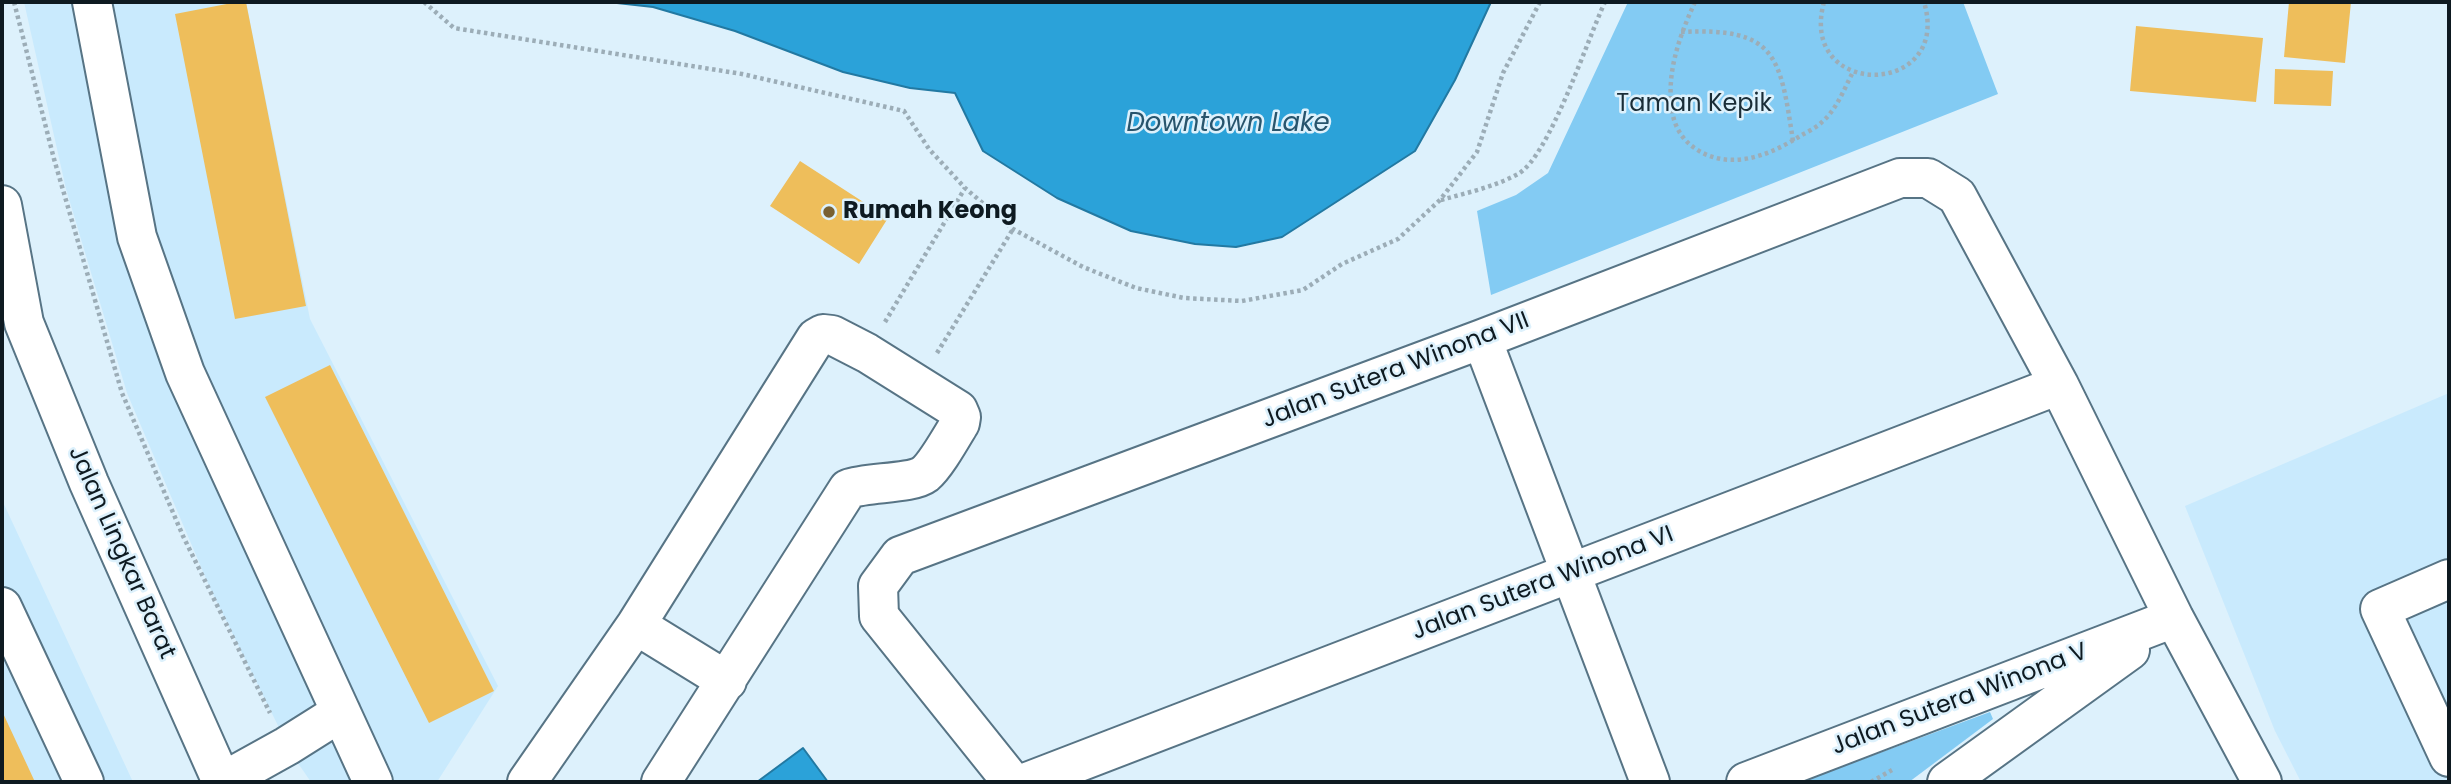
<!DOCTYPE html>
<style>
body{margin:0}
#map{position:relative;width:2451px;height:784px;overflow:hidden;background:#ddf1fc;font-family:Poppins,sans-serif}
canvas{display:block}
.frame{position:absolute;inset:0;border:4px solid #0e1a21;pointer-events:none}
</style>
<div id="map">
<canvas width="2451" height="784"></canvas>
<div class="frame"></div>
</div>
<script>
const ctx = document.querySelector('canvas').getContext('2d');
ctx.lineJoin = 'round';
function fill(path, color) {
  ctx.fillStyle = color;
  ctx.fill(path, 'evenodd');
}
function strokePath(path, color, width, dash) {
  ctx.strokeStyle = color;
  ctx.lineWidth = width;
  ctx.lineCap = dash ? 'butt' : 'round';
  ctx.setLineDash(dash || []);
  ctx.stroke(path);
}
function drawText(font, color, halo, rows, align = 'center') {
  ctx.font = font + ' Poppins,sans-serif';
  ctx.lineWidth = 5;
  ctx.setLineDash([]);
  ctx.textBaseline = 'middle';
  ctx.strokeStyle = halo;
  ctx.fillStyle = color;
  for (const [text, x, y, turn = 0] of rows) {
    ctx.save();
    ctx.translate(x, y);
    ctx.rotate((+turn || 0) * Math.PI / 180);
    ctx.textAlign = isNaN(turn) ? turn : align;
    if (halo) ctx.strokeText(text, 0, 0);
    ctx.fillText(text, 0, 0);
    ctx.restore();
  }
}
fill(new Path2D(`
 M24,2H246L310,319L498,686L437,782H311L293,756L210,588L127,393L66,189Z
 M2449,393V782H2301L2275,731L2185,506Z
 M2,500L133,782H2Z`), '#c9eafd');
fill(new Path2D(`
 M1628,2H1963L1998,94L1491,295L1477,211L1516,195L1548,173Z
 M1990,712L1993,719L1909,782H1801Z`), '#83cbf3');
const water = new Path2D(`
 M608,2H1491L1455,80L1415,151L1282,237L1236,247L1195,244L1131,231L1057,198L983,151L955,93L910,88L843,72L735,31L653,7Z
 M803,748L828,782H757Z`);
fill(water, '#2ba2d9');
strokePath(water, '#2279a2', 2);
fill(new Path2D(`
 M237,2H246L306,306L235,319L175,14Z
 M2289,2H2351L2345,63L2284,57Z
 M2136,26L2263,38L2256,102L2130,91Z
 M2275,69L2333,71L2331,106L2274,104Z
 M800,161L888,218L859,264L770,206Z
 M330,365L494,691L429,723L265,397Z
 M2,711L35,782H2Z`), '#eebe5b');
const minor = new Path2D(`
 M92,2L137,237L185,373L373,782
 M2,205L24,323L89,483L222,782
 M1482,339L1650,782
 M2449,579L2380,609L2449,757
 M2,607L84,782
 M636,625L727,681
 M222,782L287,746L341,712
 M527,782L636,625L816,338L823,334L832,335L867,353L958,410L961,417L960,423C952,436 936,465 925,474C912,484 867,482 848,489L661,782
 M1012,782L879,616L878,586L900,556L1482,339L1900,178H1928L1957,196L2059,385L2174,618L2262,782
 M1027,782L2059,385
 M1746,782L2174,618
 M1947,782L2130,650`);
strokePath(minor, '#577485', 42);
strokePath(new Path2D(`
 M14,2L54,159L122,393L183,536L270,713
 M424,2L454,28L742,74L904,111L929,149L965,188L1013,229L1083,267L1136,288L1184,298L1242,301L1303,290L1342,264L1398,239L1440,200L1477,152L1503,73L1540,2
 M1695,2C1680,35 1666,72 1672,110C1674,126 1682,140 1696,149C1729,171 1769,156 1800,136C1807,132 1816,128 1822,122C1837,109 1844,89 1853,72
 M1824,2C1797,100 1953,98 1924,2
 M1681,32C1777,27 1780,56 1793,141
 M1441,200C1466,193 1494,187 1518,174C1549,157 1588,38 1605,2
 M885,322L965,188
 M937,353L1013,229
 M1871,782L1892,770`), '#9cadb7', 4.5, [3.5, 3.5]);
strokePath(minor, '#fff', 38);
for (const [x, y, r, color] of [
 [829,212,7,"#796031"]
]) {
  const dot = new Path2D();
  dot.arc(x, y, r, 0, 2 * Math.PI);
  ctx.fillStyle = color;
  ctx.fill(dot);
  strokePath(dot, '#ddf1fc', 2.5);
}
drawText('24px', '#1a2d37', '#ddf1fc', [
 ["Taman Kepik",1694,105]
]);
drawText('bold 24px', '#0e1a21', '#ddf1fc', [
 ["Rumah Keong",843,212]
], 'left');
drawText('24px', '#0e1a21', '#ddf1fc', [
 ["Jalan Sutera Winona VII",1396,371,-21],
 ["Jalan Lingkar Barat",121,553,66],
 ["Jalan Sutera Winona VI",1543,584,-21],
 ["Jalan Sutera Winona V",1960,700,-21]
]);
drawText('italic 26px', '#28556d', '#ddf1fc', [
 ["Downtown Lake",1228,124]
]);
</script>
